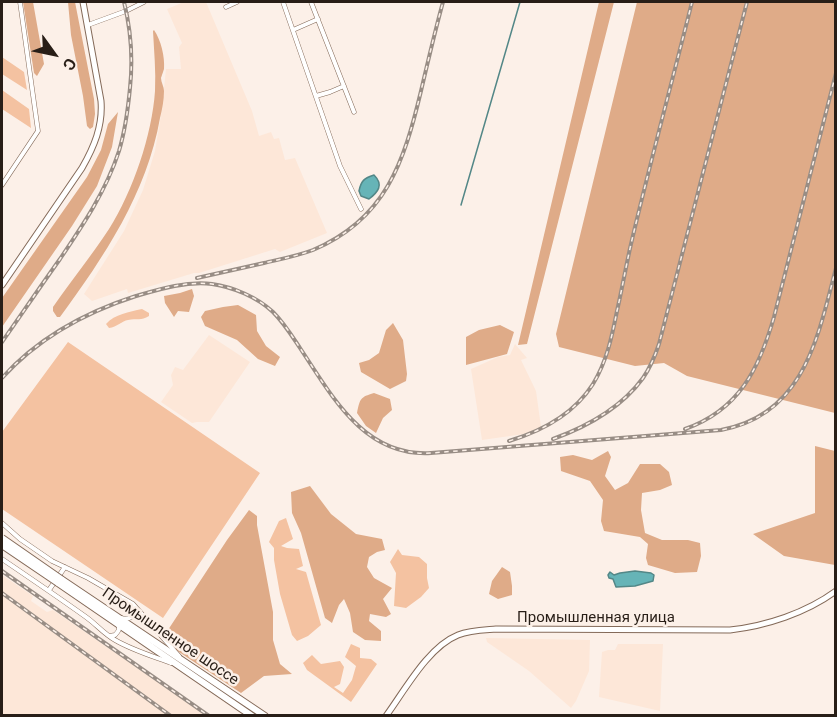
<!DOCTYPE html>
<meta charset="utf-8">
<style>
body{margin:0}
#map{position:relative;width:837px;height:717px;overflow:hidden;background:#fcf0e8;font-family:Roboto,sans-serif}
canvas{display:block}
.frame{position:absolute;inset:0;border:3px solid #281e17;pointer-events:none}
.north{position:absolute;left:24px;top:24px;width:60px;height:60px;-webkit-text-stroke:4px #fcf0e8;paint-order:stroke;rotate:123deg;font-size:16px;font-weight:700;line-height:24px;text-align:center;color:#281e17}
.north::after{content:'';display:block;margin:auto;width:21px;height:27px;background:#281e17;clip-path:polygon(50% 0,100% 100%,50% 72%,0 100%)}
</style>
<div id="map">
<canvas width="837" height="717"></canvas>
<div class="frame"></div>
<div class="north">С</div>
</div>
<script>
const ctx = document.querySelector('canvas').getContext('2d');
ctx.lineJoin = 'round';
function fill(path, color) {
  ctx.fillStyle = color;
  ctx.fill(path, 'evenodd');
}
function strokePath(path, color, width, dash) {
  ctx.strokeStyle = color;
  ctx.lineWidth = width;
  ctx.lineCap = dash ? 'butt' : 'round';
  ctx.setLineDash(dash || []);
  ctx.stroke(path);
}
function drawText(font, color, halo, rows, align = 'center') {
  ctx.font = font + ' Roboto,sans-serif';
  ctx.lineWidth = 5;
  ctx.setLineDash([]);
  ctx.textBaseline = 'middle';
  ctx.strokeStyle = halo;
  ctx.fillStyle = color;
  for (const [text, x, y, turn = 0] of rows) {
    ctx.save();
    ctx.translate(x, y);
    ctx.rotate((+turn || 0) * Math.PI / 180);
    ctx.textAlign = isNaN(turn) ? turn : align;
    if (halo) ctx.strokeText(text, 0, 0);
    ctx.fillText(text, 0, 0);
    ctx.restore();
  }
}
fill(new Path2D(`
 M184,2H206L252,111L259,136L271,132L274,139L279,138L285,160L295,158L327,233L280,252L275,249L199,273H194L128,293L127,289L92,301L84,294L124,231L143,190L155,151L162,109L166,69H181L179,47L182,43L167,9Z
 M209,335L250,362L209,422H197L192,423L161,402L173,385L171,375L175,367L183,370Z
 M515,344L527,358L521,360L536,391L541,427L534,432L524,434L482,440L471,369L498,357L510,355Z
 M2,575L33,596L31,601L47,612L53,610L206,715H2Z
 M486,638L590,640L589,671L576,701L571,708L529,671L487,642Z
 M618,644H663L660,711L599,697L602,652L608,650H615Z`), '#fde7d8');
fill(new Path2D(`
 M2,57L24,72L27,90L2,74Z
 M2,90L29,109L31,128L2,109Z
 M142,309L149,313V316C141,321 137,318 128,320C122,321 117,327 109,328L106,324C115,314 129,312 142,309Z
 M68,342L260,473L163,618L2,509V432Z
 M286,518L293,539L281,546L287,548L299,549L303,566L296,569L306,572L321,625L308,636L297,641L292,635L280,594L274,560V548L269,542L279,521Z
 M398,549L402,555L419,557L427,564V578L429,588L421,597L406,608L394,606L396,573L390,562Z
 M351,644L360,648V658L371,659L377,664L351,702L307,670L303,663L312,655L321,664L340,661L344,667L340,684L334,687L343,693L352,680L356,666L345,657Z`), '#f4c2a1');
fill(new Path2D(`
 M23,2H33L44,64L37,76L34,73Z
 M68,2H75L94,99L95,114L93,127L90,129L87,126L83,96L71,35Z
 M599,2H614L527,344L518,345Z
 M637,2H835V413L687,376L664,363L635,366L559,347L556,334Z
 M154,30C161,40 165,57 164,69C163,72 162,75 161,78C161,82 164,87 164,91C164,100 162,110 160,118C147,193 104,257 60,317H57L53,311V307C71,281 92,255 109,229C133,191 152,135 155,91C156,71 154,51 153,31Z
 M118,112L112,147L97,186L72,226L2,327V298L87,177L101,150L108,124Z
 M192,289L194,296L189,312L178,311L174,317L165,303L164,296L180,293Z
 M238,305L256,315L257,331L266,346L280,357L275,366L258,359L237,340L205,326L201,317L205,311L223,307Z
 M393,323L403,340L407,374L406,381L390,389L361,372L359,363L369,360L379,353L386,330Z
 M500,325L514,332L507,354L466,365V337L479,330Z
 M374,393L390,399L392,410L383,418L376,433L366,426L357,413C360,399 360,397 374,393Z
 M815,446L835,451V565L784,556L753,534L815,513Z
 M608,451L611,457L605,476L615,490L628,483L640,464H660L669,472L672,485L660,490L642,493L641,510L645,533L662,540H688L700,543L701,556L697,572L675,573L648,565L646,558L648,544L640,537L604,531L601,521L603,500L590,481L561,471L560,457L573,455L592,460Z
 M310,486L331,514L356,534L382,539L385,550L377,552L369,557L367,567L374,578L392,588L383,599L391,614L386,617L370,614L369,621L381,631V641L365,640L353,632L350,613L344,599L339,605L332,623L325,618L301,533L292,513L291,492Z
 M249,510L257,516V525L273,612V640L280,664L292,674L264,676L241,693L176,650L166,633L227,540Z
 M502,567L510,572L512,586V595L498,599L489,594L492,581Z`), '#dfab88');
const water = new Path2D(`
 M374,175C384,185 378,192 369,199L361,196L359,191C361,181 364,178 374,175Z
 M635,571L651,573L654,575L653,581L635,586L616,587L613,579L609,578L608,575L610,572L614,575L620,573Z`);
fill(water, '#66b4b7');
strokePath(water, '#538787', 1.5);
strokePath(new Path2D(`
 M461,205L520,2`), '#538787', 1.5);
const minor = new Path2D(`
 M283,2L340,166L361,209
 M311,2L354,112
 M226,7L237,2
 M88,25L126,11L144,2
 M293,30L318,19
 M316,96L330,92L344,86
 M2,185L38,131L20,2
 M2,523L20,539L52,561L88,578L133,604L179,656
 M2,559C30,578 58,597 86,617C96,624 104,634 115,640C132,650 152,656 171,663
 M49,590L65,567
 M121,618C129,620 136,617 135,607
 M109,636L115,635C119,631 120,629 118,624`);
const tertiary = new Path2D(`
 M2,285L82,168C94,147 103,126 101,101L83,2
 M386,716C405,690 428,647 458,635C470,630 483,630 496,629L730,630C766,626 806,613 836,591`);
const secondary = new Path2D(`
 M61,579L265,716
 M58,583L252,716`);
strokePath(minor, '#846a59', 5);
strokePath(tertiary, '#846a59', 7);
strokePath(secondary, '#846a59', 8);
strokePath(minor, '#fff', 4);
strokePath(tertiary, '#fff', 5);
strokePath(secondary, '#fff', 6);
const rail = new Path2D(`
 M197,278C219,273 242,268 264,263C281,259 297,256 313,250C386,219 404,162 421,91C428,61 435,31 443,2
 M2,342C21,315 40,287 60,259C83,225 106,191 119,151C125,131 128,109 130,88C133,59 131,30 124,2
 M2,378C37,339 86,312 136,296C160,289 186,281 212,284C233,287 257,297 273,312C284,323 292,336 300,348C332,396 364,457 431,453L721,430C804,415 818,337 836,268
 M685,429C739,410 759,369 774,317L836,73
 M553,439C586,427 622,407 643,378C650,368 655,356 659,344L747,2
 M509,441C542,431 574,414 593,384C607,361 612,336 617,311C622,289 626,266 631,244C650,163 672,82 692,2
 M2,571L209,716
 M2,593L171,716`);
strokePath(rail, '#988d85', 4);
strokePath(rail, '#fcf0e8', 1.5, [4.5]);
const secondaryBridge = new Path2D(`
 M2,538L61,579
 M2,545L58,583`);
strokePath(secondaryBridge, '#846a59', 8, []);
strokePath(secondaryBridge, '#fff', 6);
drawText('15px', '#281e17', '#fcf0e8', [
 ["Промышленная улица",596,618],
 ["Промышленное шоссе",170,637,34]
]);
</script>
